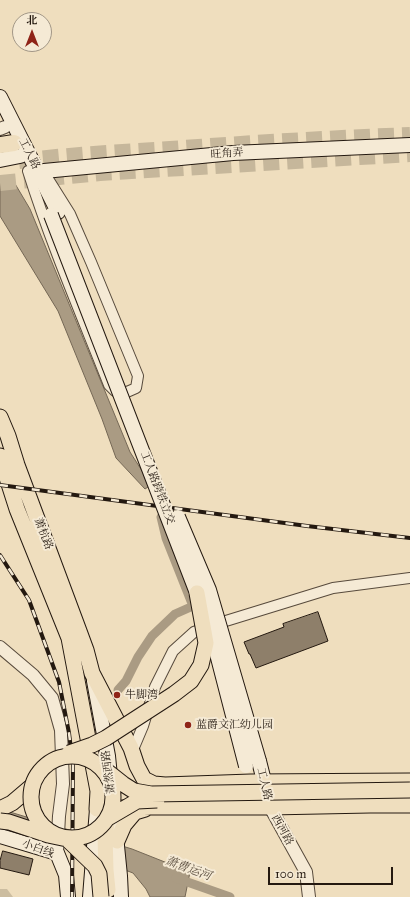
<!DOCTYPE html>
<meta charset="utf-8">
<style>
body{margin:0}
#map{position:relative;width:410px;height:897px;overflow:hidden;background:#efdebe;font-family:"IM FELL Great Primer","Noto Serif SC",serif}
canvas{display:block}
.north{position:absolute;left:12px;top:12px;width:40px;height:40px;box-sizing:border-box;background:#f5ead5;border:1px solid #a19686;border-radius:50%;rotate:0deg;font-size:11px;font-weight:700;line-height:16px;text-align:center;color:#241910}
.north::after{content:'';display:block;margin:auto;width:14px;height:18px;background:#8f2418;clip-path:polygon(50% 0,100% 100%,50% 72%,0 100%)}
.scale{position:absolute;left:268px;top:867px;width:125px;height:18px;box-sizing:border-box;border:2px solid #241910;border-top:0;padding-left:5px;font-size:12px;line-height:14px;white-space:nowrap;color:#241910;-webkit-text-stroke:3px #f5ead5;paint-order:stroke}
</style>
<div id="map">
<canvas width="410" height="897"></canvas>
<div class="north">北</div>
<div class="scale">100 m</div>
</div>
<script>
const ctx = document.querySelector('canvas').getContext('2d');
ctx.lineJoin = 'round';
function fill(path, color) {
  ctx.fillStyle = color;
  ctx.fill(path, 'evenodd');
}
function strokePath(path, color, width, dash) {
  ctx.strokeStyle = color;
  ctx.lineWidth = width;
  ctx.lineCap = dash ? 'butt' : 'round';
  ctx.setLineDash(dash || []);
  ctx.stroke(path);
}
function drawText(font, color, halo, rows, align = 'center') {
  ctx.font = font + ' "IM FELL Great Primer","Noto Serif SC",serif';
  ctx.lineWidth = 4;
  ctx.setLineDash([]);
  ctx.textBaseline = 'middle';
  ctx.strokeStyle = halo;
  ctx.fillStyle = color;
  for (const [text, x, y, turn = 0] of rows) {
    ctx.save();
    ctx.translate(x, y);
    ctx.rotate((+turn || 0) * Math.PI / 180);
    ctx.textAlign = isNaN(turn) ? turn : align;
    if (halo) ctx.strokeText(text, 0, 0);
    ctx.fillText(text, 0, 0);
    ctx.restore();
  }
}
fill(new Path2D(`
 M0,889H7L13,897H0Z`), '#ccbda0');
const water = new Path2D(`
 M11,177L30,209L130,452L151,485L145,489L116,458L102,419L58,311L0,216V178Z
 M0,809L132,849L190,872L185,897H150L146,889L133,873L0,823Z`);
fill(water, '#aa9b83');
strokePath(water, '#746755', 1);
strokePath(new Path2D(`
 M118,690L126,681L138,657L152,636L175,614L193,606L166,538L161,517
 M176,878L230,897`), '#aa9b83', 9);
const building = new Path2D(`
 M318,612L328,641L256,668L250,654H249L244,642L284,627L283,624Z
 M3,851L33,859L29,875L0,868V861Z`);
fill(building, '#8e7f6a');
strokePath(building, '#241910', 1);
strokePath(new Path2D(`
 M19,161C69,155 120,152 170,149C250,143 330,138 410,135
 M0,183L100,173L410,154`), '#c6b79b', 16, [16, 8]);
const minor = new Path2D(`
 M28,171C51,244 81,314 109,385L115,391L127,392L136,388L138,376L91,262L70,214L43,171
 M132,752L143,726L155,687L173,651L194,632L216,624L333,588L410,578`);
const tertiary = new Path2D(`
 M0,129L5,127
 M0,647L33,675L52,698L61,730L63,784L59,816L57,853
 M270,807L306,872L309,897`);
const secondary = new Path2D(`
 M0,97L58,212
 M0,160L20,156
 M44,171L233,153L410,145
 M94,681L108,756L120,876L121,897
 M259,761L267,793
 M0,836L57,853L66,875L68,897
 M90,897L97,809`);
const primary = new Path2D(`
 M0,417L8,436L17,465L79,631L86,650L92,673L131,748L137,766L144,779L154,784L165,785L251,782L410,781
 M0,456L17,509L69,638L98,791L97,809L150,807H270L370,805H410
 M0,809L12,803L32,786
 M117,841L124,825L135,812L145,809
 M108,890L106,870L105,835L108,818`);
const trunk = new Path2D(`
 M0,145L14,143`);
strokePath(minor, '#574a3c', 12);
strokePath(tertiary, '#574a3c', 14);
strokePath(secondary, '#241910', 16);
strokePath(primary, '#241910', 17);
strokePath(trunk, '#241910', 18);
strokePath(minor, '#f5ead5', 10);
strokePath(tertiary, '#f5ead5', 12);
strokePath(secondary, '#f5ead5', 14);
strokePath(primary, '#efdebe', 15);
strokePath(trunk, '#efdebe', 16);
const rail = new Path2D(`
 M0,485L307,526L410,538
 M0,555L29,600L59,682L69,733L73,765L72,897`);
strokePath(rail, '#241910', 4);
strokePath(rail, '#f5ead5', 2.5, [8]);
const secondaryBridge = new Path2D(`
 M51,215L197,593L208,619L246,766
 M178,517L209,590L259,761`);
const primaryBridge = new Path2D(`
 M69,753L92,745L106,738L174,694L191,681L201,665L206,643L197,593
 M31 797a41 41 0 1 1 82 0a41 41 0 1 1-82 0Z
 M104,769L123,784L134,791L151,794L410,790
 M108,818L137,801L157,800
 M0,821L9,822L48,835L67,839L95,866L99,874L101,897`);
strokePath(secondaryBridge, '#241910', 16, []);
strokePath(primaryBridge, '#241910', 17, []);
strokePath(secondaryBridge, '#f5ead5', 14);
strokePath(primaryBridge, '#efdebe', 15);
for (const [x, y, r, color] of [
 [117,695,4,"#8f2418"],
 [188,725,4,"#8f2418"]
]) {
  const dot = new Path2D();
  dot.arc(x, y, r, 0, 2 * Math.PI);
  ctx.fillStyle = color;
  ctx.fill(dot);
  strokePath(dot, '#f5ead5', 1.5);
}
drawText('11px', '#241910', '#f5ead5', [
 ["工人路",29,154,63],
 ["旺角弄",227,154,-4],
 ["工人路跨铁立交",157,488,69],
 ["萧杭路",43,534,69],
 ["萧然西路",109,772,-97],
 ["工人路",264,784,77],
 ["西河路",282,830,61],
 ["小白线",38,849,20]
]);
drawText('11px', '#241910', '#f5ead5', [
 ["牛脚湾",125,695],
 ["蓝爵文汇幼儿园",196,725]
], 'left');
drawText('italic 12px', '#5a4d3e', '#f5ead5', [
 ["萧曹运河",188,869,20]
]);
</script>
